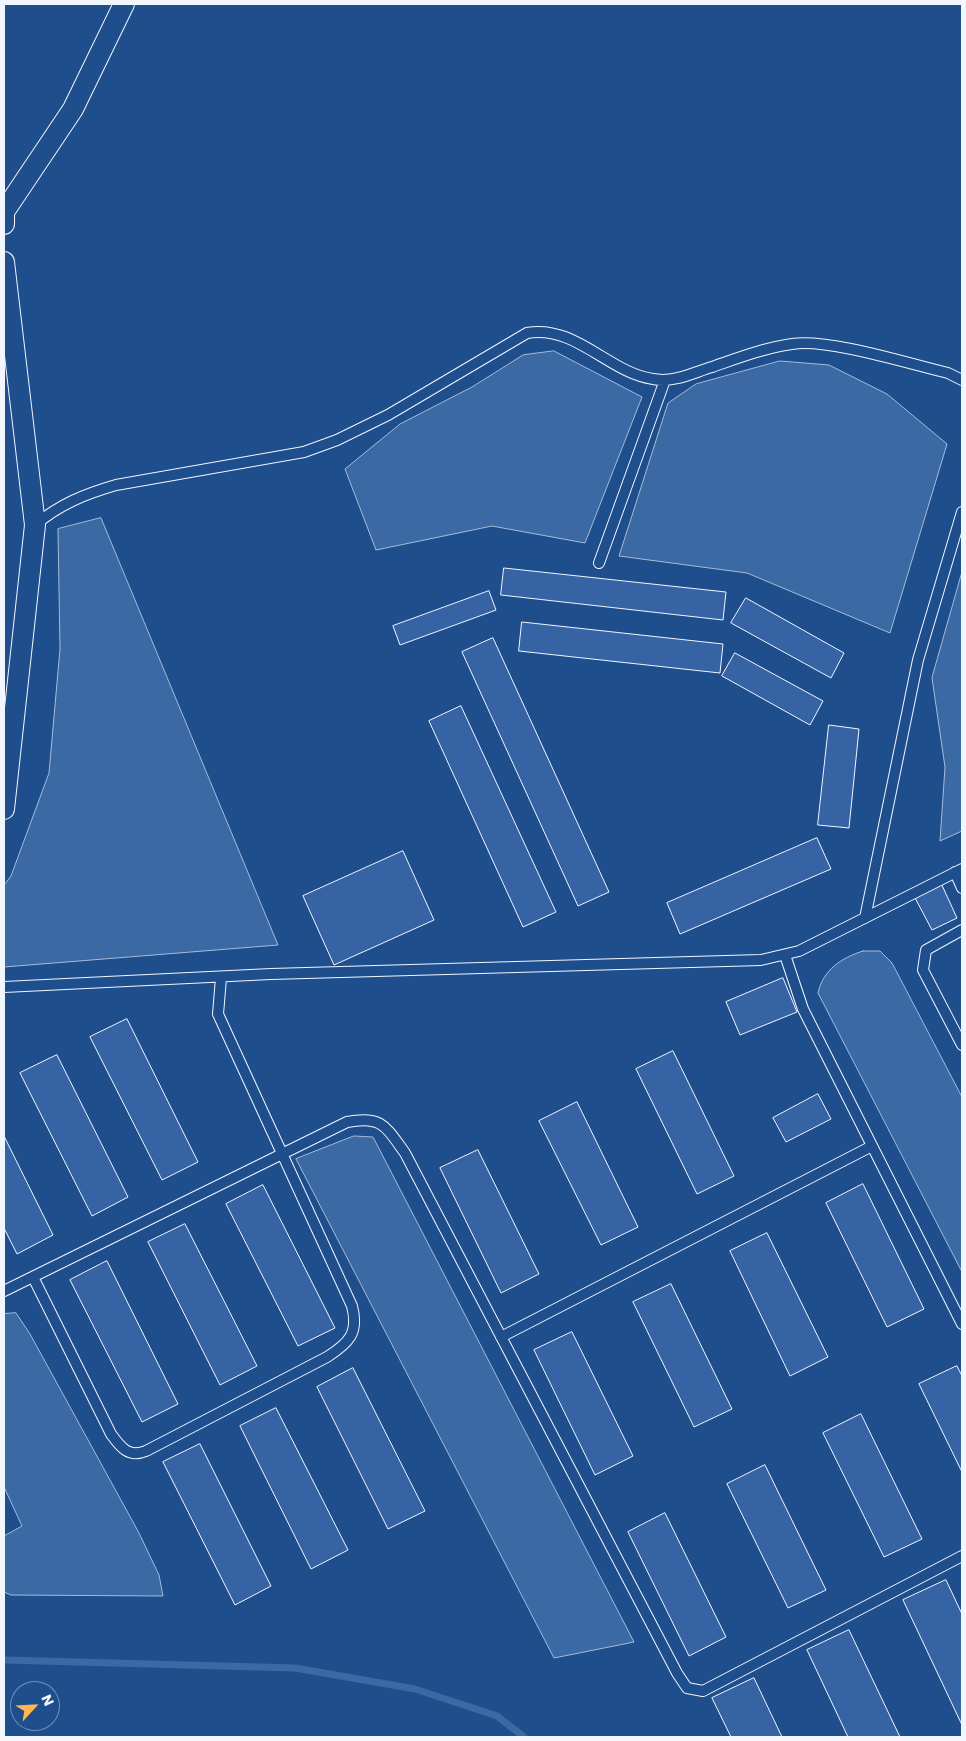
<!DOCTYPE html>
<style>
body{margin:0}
#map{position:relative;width:966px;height:1741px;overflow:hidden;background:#1f4e8c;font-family:Poppins,sans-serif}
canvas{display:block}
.frame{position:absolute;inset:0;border:5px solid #f2f6ff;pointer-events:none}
.north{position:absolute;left:10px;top:1681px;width:50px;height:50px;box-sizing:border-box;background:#1f4e8c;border:1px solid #7391ba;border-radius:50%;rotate:65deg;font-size:14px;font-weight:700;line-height:20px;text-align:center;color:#f2f6ff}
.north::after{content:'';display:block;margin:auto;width:18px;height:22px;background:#ffb74d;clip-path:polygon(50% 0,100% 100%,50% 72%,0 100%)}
</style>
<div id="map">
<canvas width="966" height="1741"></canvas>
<div class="frame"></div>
<div class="north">N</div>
</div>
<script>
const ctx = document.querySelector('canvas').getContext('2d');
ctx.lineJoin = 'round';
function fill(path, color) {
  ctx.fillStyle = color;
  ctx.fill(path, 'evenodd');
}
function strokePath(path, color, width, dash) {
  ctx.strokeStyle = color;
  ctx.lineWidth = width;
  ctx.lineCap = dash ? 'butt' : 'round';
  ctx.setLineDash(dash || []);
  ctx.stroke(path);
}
const water = new Path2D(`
 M554,351L642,397L585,543L492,526L376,550L345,469L400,424L472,387L523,355Z
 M780,361L829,365L887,394L947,444L890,633L747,573L619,556L668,403L696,384Z
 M101,518L278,945L4,967V885L11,876L49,773L60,649L58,529Z
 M962,572V831L940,841L945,767L932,678Z
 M863,951H880L892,963L962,1097V1272L818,993C823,970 841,958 863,951Z
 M354,1136L373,1137L634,1642L554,1658L296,1159Z
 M16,1313L30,1334L139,1533L159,1575L163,1596L11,1595L4,1592V1536L22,1526L4,1487V1314Z`);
fill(water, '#3b69a3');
strokePath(water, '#a8bbd7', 1);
strokePath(new Path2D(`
 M4,1660L295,1668L415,1689L497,1716L524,1737`), '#3b69a3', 7);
const building = new Path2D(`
 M504,568L726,592L723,620L501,595Z
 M489,591L496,610L400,645L393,626Z
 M746,598L844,653L831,678L731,623Z
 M522,622L723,644L720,673L519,651Z
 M493,638L609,892L578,906L462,652Z
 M735,653L823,701L810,725L722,676Z
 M461,706L556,912L523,927L429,721Z
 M829,725L859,729L849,828L818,825Z
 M817,838L831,869L680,934L667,903Z
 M403,851L434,920L334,965L303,896Z
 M941,883L957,918L932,930L914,896Z
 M783,978L797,1012L740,1035L726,1002Z
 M127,1019L198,1162L162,1180L90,1037Z
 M673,1051L734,1176L697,1194L636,1069Z
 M57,1055L128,1197L92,1216L20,1073Z
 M818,1094L831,1119L786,1142L773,1118Z
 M577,1102L638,1227L601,1245L539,1121Z
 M4,1136L53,1235L17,1254L4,1228Z
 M478,1150L539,1274L501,1293L440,1168Z
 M863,1184L924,1309L887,1327L826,1203Z
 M263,1185L335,1328L298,1346L226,1204Z
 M185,1224L257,1366L220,1385L148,1242Z
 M767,1233L828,1357L790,1376L730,1251Z
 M107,1261L178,1404L142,1422L70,1280Z
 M671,1284L732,1409L694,1427L633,1302Z
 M572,1332L633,1456L595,1475L534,1350Z
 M957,1366L962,1376V1472L919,1384Z
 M353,1368L425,1511L388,1529L317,1387Z
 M276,1408L348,1550L311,1569L240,1426Z
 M861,1414L922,1539L884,1557L823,1433Z
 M200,1444L271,1586L235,1605L163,1462Z
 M765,1465L826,1590L788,1608L727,1484Z
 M665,1513L726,1637L689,1656L628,1532Z
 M946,1580L962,1614V1725L903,1600Z
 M849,1630L900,1737H848L807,1650Z
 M754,1678L782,1737H731L712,1698Z`);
fill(building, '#3563a3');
strokePath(building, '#f2f6ff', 1);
const service = new Path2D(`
 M35,525C60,504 85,494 116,485L304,452L337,440L388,415L527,333C575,324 609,373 653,379C674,383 692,373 712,367C738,358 764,348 792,344C828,338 910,364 948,373L962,380
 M599,563L665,380
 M955,872L962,888
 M865,918L918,660L962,512
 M962,930L926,950L923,970L962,1045
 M785,955L803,1009L962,1324
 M4,987L271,974L761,960L799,951L962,869
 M33,1277L111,1434C121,1448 129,1458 146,1451L327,1357C349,1343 359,1333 352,1306L218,1014L221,978
 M4,1291L347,1122C382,1115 386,1127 405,1153L677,1673L687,1688L703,1691L962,1556
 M501,1337L872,1146`);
const minor = new Path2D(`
 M4,224V212L73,109L124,4
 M4,262L35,525L4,809`);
strokePath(service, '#f2f6ff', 12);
strokePath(minor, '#f2f6ff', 22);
strokePath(service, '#1f4e8c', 10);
strokePath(minor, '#1f4e8c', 20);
</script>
